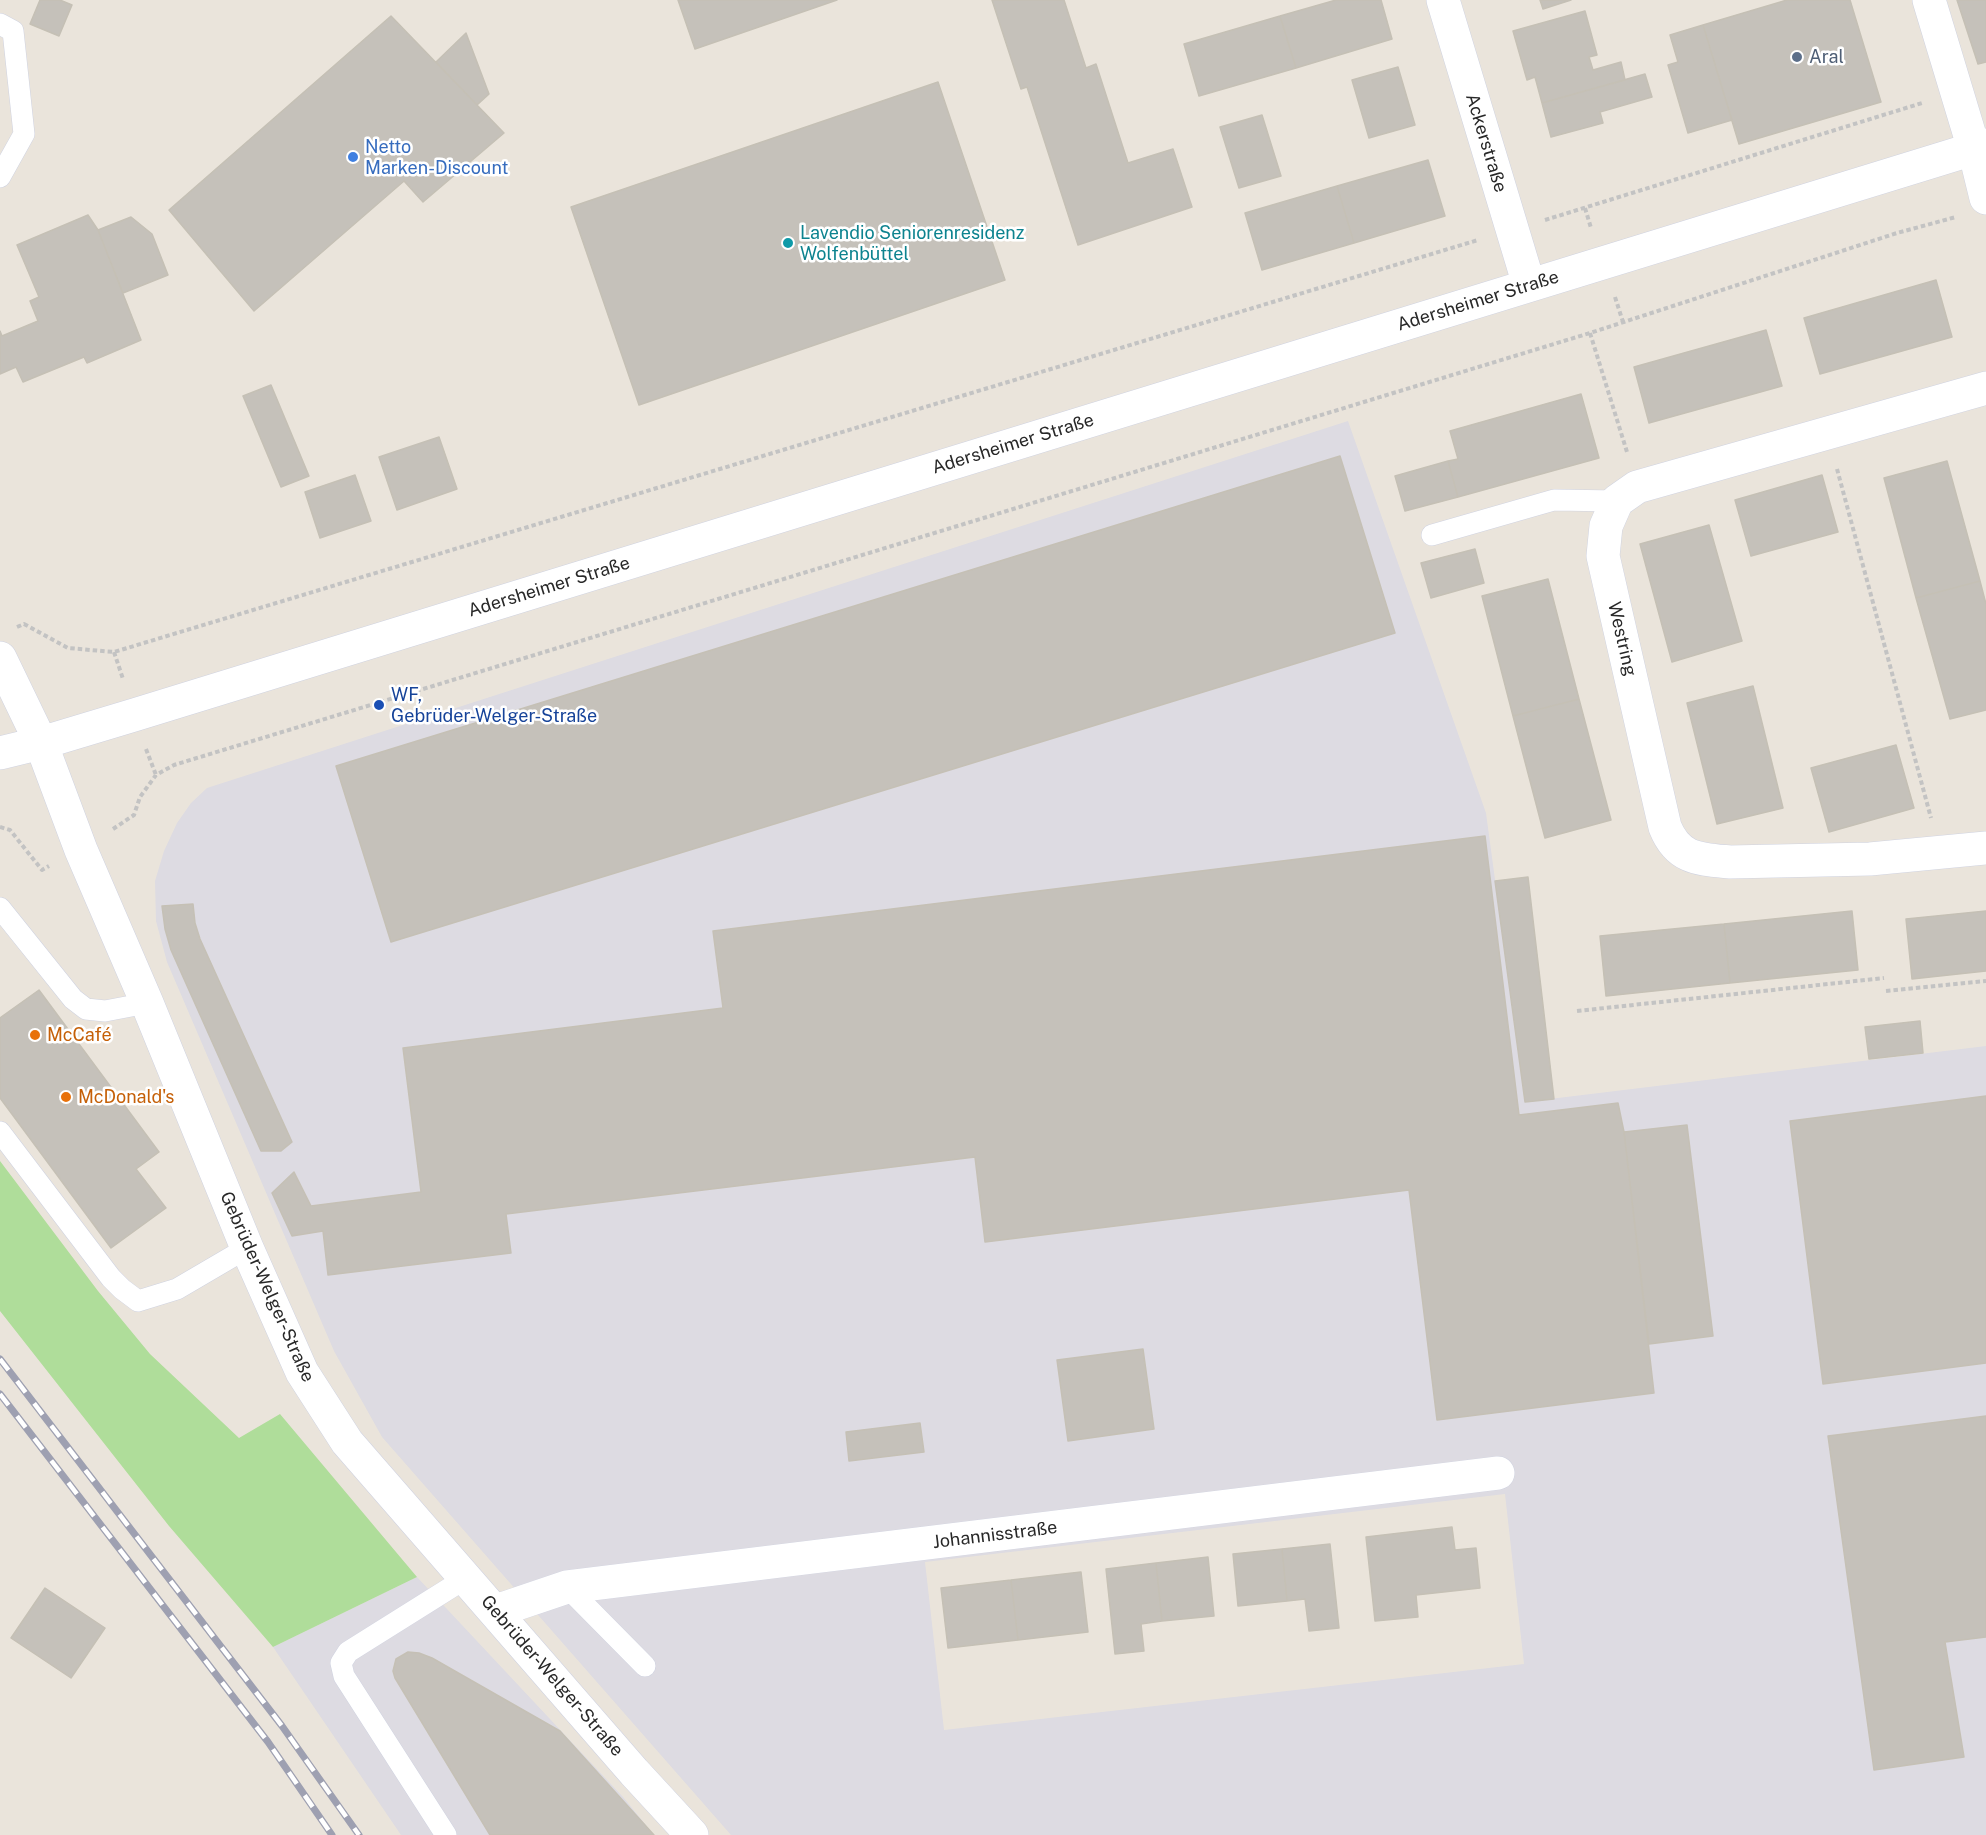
<!DOCTYPE html>
<meta charset="utf-8">
<style>
body{margin:0}
canvas{display:block;background:#eae4db}
</style>
<canvas width="1986" height="1835"></canvas>
<script>
const ctx = document.querySelector('canvas').getContext('2d');
ctx.lineJoin = 'round';
function fill(path, color) {
  ctx.fillStyle = color;
  ctx.fill(path, 'evenodd');
}
function strokePath(path, color, width, dash) {
  ctx.strokeStyle = color;
  ctx.lineWidth = width;
  ctx.lineCap = dash ? 'butt' : 'round';
  ctx.setLineDash(dash || []);
  ctx.stroke(path);
}
function drawText(font, color, halo, rows, align = 'center') {
  ctx.font = font + ' "Public Sans",sans-serif';
  ctx.lineWidth = 5;
  ctx.setLineDash([]);
  ctx.textBaseline = 'middle';
  ctx.strokeStyle = halo;
  ctx.fillStyle = color;
  for (const [text, x, y, turn = 0] of rows) {
    ctx.save();
    ctx.translate(x, y);
    ctx.rotate((+turn || 0) * Math.PI / 180);
    ctx.textAlign = isNaN(turn) ? turn : align;
    if (halo) ctx.strokeText(text, 0, 0);
    ctx.fillText(text, 0, 0);
    ctx.restore();
  }
}
fill(new Path2D(`
 M1348,421L1486,813L1525,1102L1986,1046V1835H731L382,1437L334,1351L167,962L156,921L155,881L164,851L177,823L191,803L207,788ZM1505,1494L1524,1664L944,1730L925,1562Z
 M417,1577L623,1797L654,1835H401L273,1647Z`), '#dddbe2');
fill(new Path2D(`
 M0,1161L98,1291L150,1354L239,1438L280,1414L417,1577L273,1647L169,1526L0,1311Z`), '#afdd9a');
const building = new Path2D(`
 M40,0H60L72,5L59,36L30,24Z
 M678,0H837L695,49Z
 M992,0H1064L1086,68L1096,64L1128,163L1173,149L1192,207L1078,245L1027,87L1021,89Z
 M1336,0H1381L1392,39L1296,68L1280,16Z
 M1540,0H1571L1543,9Z
 M1787,0H1850L1881,102L1739,144L1703,25Z
 M1957,0H1986V62L1978,64Z
 M1585,11L1597,55L1589,57L1593,70L1621,62L1625,80L1542,103L1535,77L1527,80L1513,31Z
 M391,16L504,133L423,202L404,181L254,311L169,210Z
 M1280,16L1296,68L1199,96L1184,44Z
 M1703,25L1732,120L1688,133L1668,65L1678,62L1670,35Z
 M466,33L489,94L477,105L436,62Z
 M1398,67L1415,125L1369,138L1352,80Z
 M1645,74L1652,97L1600,112L1603,123L1551,137L1542,103Z
 M938,82L1005,280L639,405L571,207Z
 M1262,115L1281,176L1239,188L1220,127Z
 M1428,160L1445,216L1354,243L1337,186Z
 M1337,186L1354,243L1262,270L1245,213Z
 M88,215L98,230L141,340L87,363L84,357L23,382L16,367L0,374V331L2,336L38,321L30,301L39,297L17,245Z
 M131,217L152,234L168,275L123,293L98,230Z
 M1936,280L1952,337L1820,374L1804,318Z
 M1766,330L1782,386L1649,423L1634,367Z
 M271,385L309,476L281,487L243,396Z
 M1581,394L1599,458L1458,497L1448,461L1458,459L1450,431Z
 M439,437L457,489L397,510L379,457Z
 M1340,456L1395,633L391,942L336,766Z
 M1448,461L1458,497L1405,511L1395,476Z
 M1947,461L1980,581L1916,598L1884,478Z
 M355,475L371,521L320,538L305,492Z
 M1822,475L1838,532L1751,556L1735,500Z
 M1709,525L1742,641L1672,662L1640,544Z
 M1475,549L1484,583L1431,598L1421,563Z
 M1548,579L1579,699L1513,716L1482,596Z
 M1980,581L1986,604V710L1950,719L1916,598Z
 M1753,686L1783,808L1717,824L1687,703Z
 M1579,699L1611,820L1545,838L1513,716Z
 M1896,745L1914,808L1829,832L1811,768Z
 M1485,836L1519,1115L1618,1103L1624,1132L1654,1393L1437,1420L1409,1190L985,1242L975,1157L506,1214L511,1253L328,1275L323,1231L292,1236L272,1193L294,1172L311,1206L421,1192L403,1048L723,1008L713,931Z
 M1528,877L1554,1099L1525,1102L1495,881Z
 M193,904L195,923L200,939L292,1142L281,1151H261L171,950L165,929L162,906Z
 M1852,911L1858,970L1730,983L1724,924Z
 M1986,911V971L1912,979L1906,919Z
 M1724,924L1730,983L1606,996L1600,936Z
 M39,990L159,1152L136,1169L166,1208L111,1248L0,1098V1018Z
 M1920,1021L1923,1053L1869,1059L1865,1027Z
 M1986,1096V1363L1823,1384L1790,1121Z
 M1687,1125L1713,1336L1649,1344L1624,1132Z
 M1143,1349L1154,1429L1068,1441L1057,1360Z
 M1986,1416V1637L1945,1642L1964,1757L1874,1770L1828,1436Z
 M920,1423L924,1452L849,1461L846,1432Z
 M1452,1527L1455,1550L1476,1548L1480,1588L1416,1595L1418,1617L1375,1621L1366,1537Z
 M1330,1544L1339,1628L1309,1631L1305,1599L1287,1601L1282,1549Z
 M1282,1549L1287,1601L1238,1606L1233,1554Z
 M1208,1557L1214,1616L1162,1621L1156,1563Z
 M1156,1563L1162,1621L1141,1624L1144,1651L1115,1654L1106,1569Z
 M1081,1572L1088,1632L1018,1640L1011,1580Z
 M1011,1580L1018,1640L948,1648L941,1588Z
 M45,1588L105,1628L71,1678L11,1638Z
 M408,1652L419,1653L432,1658L560,1731L654,1835H490L395,1678L393,1671L396,1659Z`);
fill(building, '#c5c1ba');
strokePath(building, '#c5c0b5', 1.5);
const lane = new Path2D(`
 M0,24L13,31L24,134L0,177
 M1432,535L1554,500L1617,501
 M0,908L73,999L86,1009L105,1011L147,1003
 M0,1132L111,1278L122,1289L138,1301L177,1289L247,1248
 M567,1587L645,1666
 M446,1835L344,1676L341,1663L348,1652L466,1578`);
const street = new Path2D(`
 M1443,0L1529,285
 M1929,0L1974,149L1986,198
 M1986,388L1637,487L1617,501L1606,526L1603,556L1665,827C1678,859 1698,859 1730,862L1870,859L1986,848
 M496,1611L567,1587L1498,1473`);
const secondary = new Path2D(`
 M0,658L41,743L81,850L147,1003L247,1248L302,1372L347,1442L634,1772L692,1835
 M0,753L41,743L134,715L1986,145`);
strokePath(lane, '#d0d3e0', 22);
strokePath(street, '#d0d3e0', 34);
strokePath(secondary, '#d0d3e0', 34);
strokePath(new Path2D(`
 M1585,208L1591,228
 M1545,220L1922,103
 M1615,297L1623,322
 M1590,333L1627,452
 M1837,469L1931,818
 M17,627L24,624L68,648L114,652L1478,240
 M114,652L123,679
 M146,749L156,775
 M0,827L10,830L42,870L49,866
 M113,829L134,815L140,797L156,775L174,765L1590,333L1897,233L1956,217
 M1886,991L1986,981
 M1577,1011L1884,978`), '#c3c3c3', 4, [4.5, 3]);
strokePath(lane, '#fff', 21);
strokePath(street, '#fff', 33);
strokePath(secondary, '#fff', 33);
const rail = new Path2D(`
 M0,1359L282,1726L359,1835
 M0,1394L268,1742L332,1835`);
strokePath(rail, '#9ea0b1', 7);
strokePath(rail, '#fff', 4.5, [14]);
for (const [x, y, r, color] of [
 [1797,57,6,"#5c6f8a"],
 [353,157,6,"#3f7fe0"],
 [788,243,6,"#0f9aa8"],
 [379,705,6,"#1a4fb4"],
 [35,1035,6,"#e8710a"],
 [66,1097,6,"#e8710a"]
]) {
  const dot = new Path2D();
  dot.arc(x, y, r, 0, 2 * Math.PI);
  ctx.fillStyle = color;
  ctx.fill(dot);
  strokePath(dot, '#fff', 2);
}
drawText('18px', '#4e5e75', '#fff', [
 ["Aral",1809,57]
], 'left');
drawText('18px', '#282828', '#fff', [
 ["Ackerstraße",1486,143,73],
 ["Adersheimer Straße",1478,301,-17],
 ["Adersheimer Straße",1013,444,-17],
 ["Adersheimer Straße",549,587,-17],
 ["Westring",1622,639,77],
 ["Gebrüder-Welger-Straße",267,1287,66],
 ["Johannisstraße",995,1535,-7],
 ["Gebrüder-Welger-Straße",552,1676,49]
]);
drawText('18px', '#366cbe', '#fff', [
 ["Netto",365,147],
 ["Marken-Discount",365,168]
], 'left');
drawText('18px', '#0d838f', '#fff', [
 ["Lavendio Seniorenresidenz",800,233],
 ["Wolfenbüttel",800,254]
], 'left');
drawText('18px', '#164399', '#fff', [
 ["WF,",391,695],
 ["Gebrüder-Welger-Straße",391,716]
], 'left');
drawText('18px', '#c56008', '#fff', [
 ["McCafé",47,1035],
 ["McDonald's",78,1097]
], 'left');
</script>
